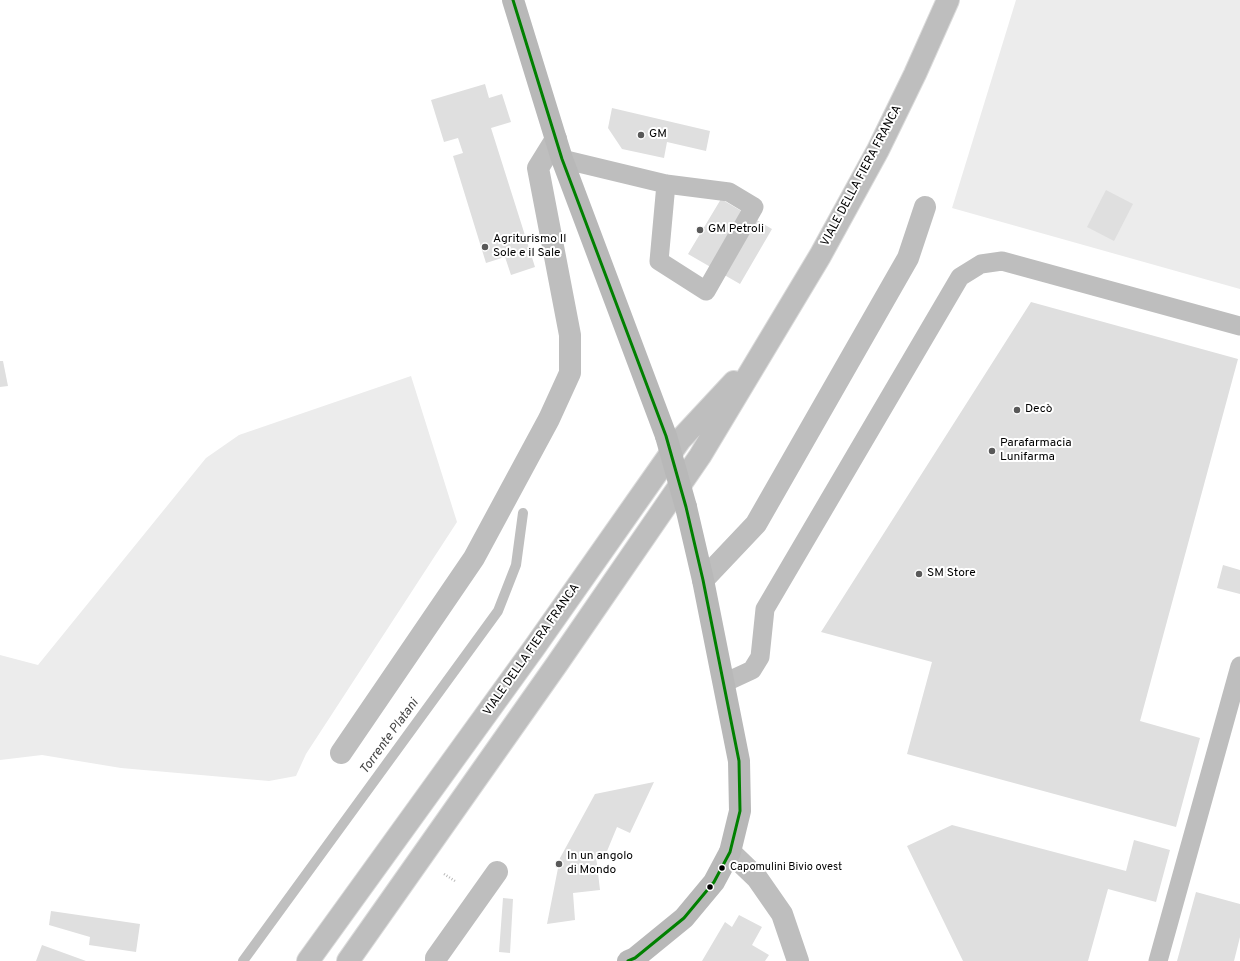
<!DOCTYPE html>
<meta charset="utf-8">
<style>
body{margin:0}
canvas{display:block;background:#fff}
</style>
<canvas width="1240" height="961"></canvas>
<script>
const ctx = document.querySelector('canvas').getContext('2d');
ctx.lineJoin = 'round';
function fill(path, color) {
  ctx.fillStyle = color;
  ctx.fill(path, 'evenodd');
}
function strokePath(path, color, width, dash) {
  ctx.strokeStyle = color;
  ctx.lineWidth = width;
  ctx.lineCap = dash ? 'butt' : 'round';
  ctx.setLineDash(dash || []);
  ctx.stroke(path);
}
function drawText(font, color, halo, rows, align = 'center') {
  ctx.font = font + ' Overpass,sans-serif';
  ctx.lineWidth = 4;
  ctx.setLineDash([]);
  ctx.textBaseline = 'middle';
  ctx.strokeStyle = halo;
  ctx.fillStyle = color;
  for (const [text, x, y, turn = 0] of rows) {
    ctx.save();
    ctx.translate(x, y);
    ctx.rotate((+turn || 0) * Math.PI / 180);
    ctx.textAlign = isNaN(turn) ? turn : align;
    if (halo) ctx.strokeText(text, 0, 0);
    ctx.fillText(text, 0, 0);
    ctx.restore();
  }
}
fill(new Path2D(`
 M1016,0H1240V289L952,208Z
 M411,376L457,522L306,754L296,776L269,781L121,768L42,755L0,760V655L38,665L206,458L239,435Z`), '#ececec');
strokePath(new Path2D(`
 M243,961L498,611L516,565L523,513`), '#bfbfbf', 10);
fill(new Path2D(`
 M485,84L489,98L502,94L511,122L491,128L535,267L511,275L505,257L486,263L453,156L463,153L458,138L444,142L431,100Z
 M612,108L710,131L706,151L667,142L664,158L622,149L608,128Z
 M1106,190L1133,204L1114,241L1087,227Z
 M721,199L772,229L740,284L688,254Z
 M1031,302L1238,359L1140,721L1200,738L1176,827L907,754L932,662L821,632Z
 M0,361H3L8,386L0,387Z
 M1223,565L1240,570V594L1217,588Z
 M654,782L630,833L617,827L605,856H596L600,890L573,893L575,920L547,924L560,858L595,794Z
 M952,825L1126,871L1134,840L1170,850L1156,902L1108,889L1088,961H963L907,846Z
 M1196,892L1240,904V937L1234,961H1177Z
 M503,898L513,899L510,953L499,952Z
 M51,911L140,924L136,952L89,945L90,937L49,925Z
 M739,915L762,927L752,945L769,955L765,961H702L725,922L732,927Z
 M42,945L86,961H36Z`), '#dfdfdf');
const primary = new Path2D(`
 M308,961L534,648L680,440L734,382
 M348,961L557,664L700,456L820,256L878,150L915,74L948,0`);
strokePath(primary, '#dbdbdb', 24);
strokePath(new Path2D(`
 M444,874L455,881`), '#b9b9b9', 2.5, [1, 2]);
strokePath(new Path2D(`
 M562,159L666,184L729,192L754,207L706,291L659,261L666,184
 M724,683L752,670L760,657L765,609L960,277L981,264L1002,261L1240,326
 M1158,961L1240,666`), '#bebebe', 19);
strokePath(new Path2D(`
 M703,580L756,524L908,258L925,207
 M341,753L474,558L549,419L570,373V335L538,168L556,139
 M730,852L757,878L782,914L798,961
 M436,961V958L497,872`), '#bebebe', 22);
strokePath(new Path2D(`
 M513,0L562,159L666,436
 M628,961L635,958L684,918L714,882L730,852L740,811L739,761L703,580L686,507`), '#b8b8b8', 22);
strokePath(primary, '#bebebe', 22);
strokePath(new Path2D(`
 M666,436L686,507`), '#b8b8b8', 22);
strokePath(new Path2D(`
 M513,0L562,159L666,436L686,507L703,580L739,761L740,811L730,852L714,882L684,918L635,958L628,961`), '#008000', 3);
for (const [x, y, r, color] of [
 [641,135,4,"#595959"],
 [700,230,4,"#595959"],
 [485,247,4,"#595959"],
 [1017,410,4,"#595959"],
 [992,451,4,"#595959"],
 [919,574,4,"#595959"],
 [559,864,4,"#595959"],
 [722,868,3.5,"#000"],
 [710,887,3.5,"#000"]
]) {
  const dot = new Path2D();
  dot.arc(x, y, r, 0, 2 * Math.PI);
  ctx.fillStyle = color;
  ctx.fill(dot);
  strokePath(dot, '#fff', 1.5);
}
drawText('11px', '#000', '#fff', [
 ["Capomulini Bivio ovest",730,868]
], 'left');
drawText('12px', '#000', '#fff', [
 ["GM",649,135],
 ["GM Petroli",708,230],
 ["Agriturismo Il",493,240],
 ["Sole e il Sale",493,254],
 ["Decò",1025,410],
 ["Parafarmacia",1000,444],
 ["Lunifarma",1000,458],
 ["SM Store",927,574],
 ["In un angolo",567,857],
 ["di Mondo",567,871]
], 'left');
drawText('12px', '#000', '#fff', [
 ["VIALE DELLA FIERA FRANCA",862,176,-62],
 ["VIALE DELLA FIERA FRANCA",532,650,-55]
]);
drawText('italic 13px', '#444', '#fff', [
 ["Torrente Platani",390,737,-54]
]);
</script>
